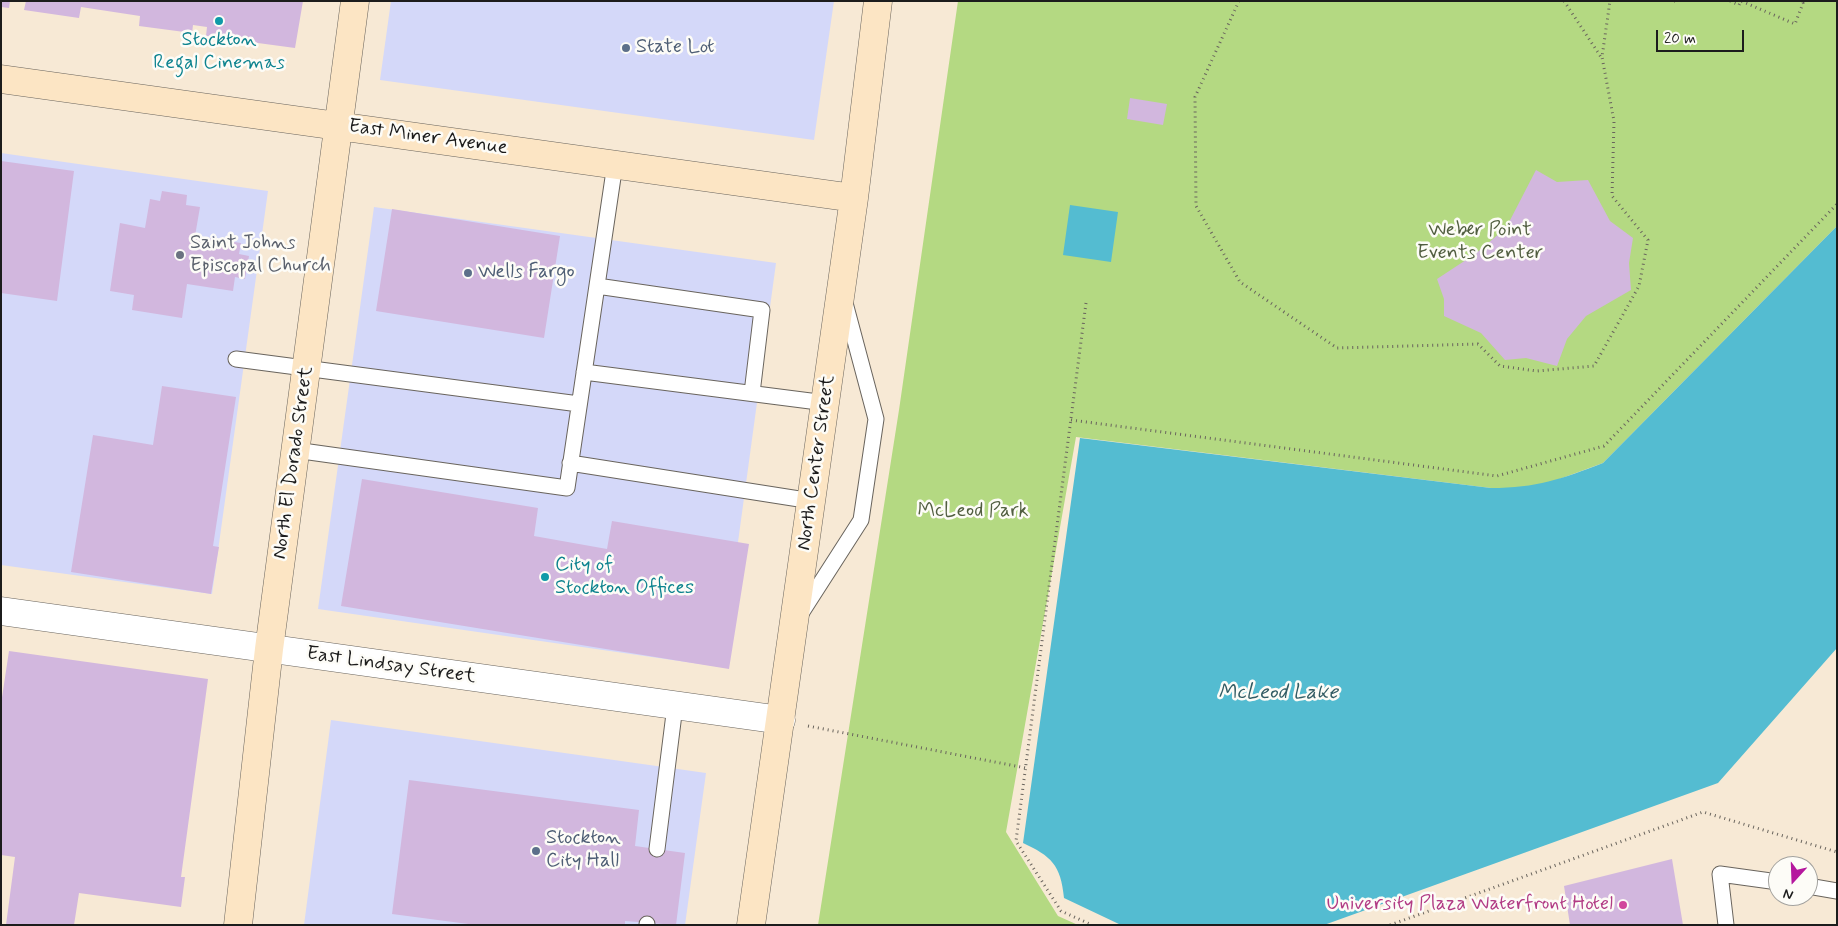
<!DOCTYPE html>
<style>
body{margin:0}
#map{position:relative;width:1838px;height:926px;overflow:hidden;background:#f7e9d5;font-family:Mynerve,sans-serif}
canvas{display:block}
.frame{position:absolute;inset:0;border:2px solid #1c1c1c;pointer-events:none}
.north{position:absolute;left:1768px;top:856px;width:50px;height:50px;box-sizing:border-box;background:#fdfcf7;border:1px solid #a3a29f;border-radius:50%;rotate:200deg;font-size:14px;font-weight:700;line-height:20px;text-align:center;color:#1c1c1c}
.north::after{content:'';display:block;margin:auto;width:18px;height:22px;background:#b5179e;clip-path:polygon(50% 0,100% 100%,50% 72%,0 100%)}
.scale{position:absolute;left:1656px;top:30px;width:88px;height:22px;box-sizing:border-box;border:2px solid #1c1c1c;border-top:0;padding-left:6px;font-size:15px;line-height:18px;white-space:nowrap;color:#1c1c1c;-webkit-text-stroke:4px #fdfcf7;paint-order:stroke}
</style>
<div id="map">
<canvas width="1838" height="926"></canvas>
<div class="frame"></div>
<div class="north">N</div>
<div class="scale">20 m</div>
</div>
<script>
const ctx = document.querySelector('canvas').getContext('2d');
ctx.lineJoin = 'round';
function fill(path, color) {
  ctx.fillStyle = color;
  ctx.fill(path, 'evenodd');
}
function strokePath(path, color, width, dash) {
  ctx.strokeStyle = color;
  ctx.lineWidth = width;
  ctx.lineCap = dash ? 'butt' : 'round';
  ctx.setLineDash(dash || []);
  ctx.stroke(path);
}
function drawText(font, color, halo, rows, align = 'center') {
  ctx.font = font + ' Mynerve,sans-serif';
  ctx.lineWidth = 5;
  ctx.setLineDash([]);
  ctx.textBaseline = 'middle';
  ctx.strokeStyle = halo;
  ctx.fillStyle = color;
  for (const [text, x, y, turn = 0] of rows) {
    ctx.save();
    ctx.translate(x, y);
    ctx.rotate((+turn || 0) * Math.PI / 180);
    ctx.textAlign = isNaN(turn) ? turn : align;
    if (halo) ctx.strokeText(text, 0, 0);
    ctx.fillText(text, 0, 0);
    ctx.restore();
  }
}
fill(new Path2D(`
 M391,1H834L814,140L380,80Z
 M1,153L268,191L212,594L1,565Z
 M374,207L776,263L721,667L318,609Z
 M331,720L706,773L685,925H304Z`), '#d4d8f9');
fill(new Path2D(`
 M958,1H1837V226L1603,463L1554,481L1524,488H1491L1076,437L1006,832L1058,916L1078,925H818L899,410Z`), '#b4d982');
fill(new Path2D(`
 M1070,205L1118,212L1111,262L1063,255Z
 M1837,226V648L1718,783L1324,925H1121L1064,898C1061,865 1051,856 1023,843L1080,438L1491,488C1537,488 1561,479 1603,463Z`), '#54bcd1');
fill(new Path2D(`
 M1,1H10L9,8L1,7Z
 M26,1H303L295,48L206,36L207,27L193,25L192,33L139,26L140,16L81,7L79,18L24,10Z
 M1130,98L1167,104L1163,125L1127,119Z
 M1,161L74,171L57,301L1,293Z
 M1536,170L1557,182L1588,180L1610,221L1633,238L1629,263L1631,290L1586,316L1567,339L1557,366L1526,358L1505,360L1481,333L1444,316V299L1437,279L1475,254L1506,228Z
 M162,191L187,195L186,205L200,207L195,236L241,243L239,254L249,256L245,279L235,277L233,291L187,284L182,318L132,310L134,295L110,291L120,223L145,228L150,199L160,201Z
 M392,209L560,236L544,338L376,311Z
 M162,386L236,397L213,546L219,547L211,594L71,572L93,435L153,445Z
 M362,479L538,508L534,536L607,549L612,521L749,544L729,669L341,606Z
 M9,651L208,679L181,877H185L181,907L79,893L74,925H6L15,857L1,855V704Z
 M409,780L639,810L635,846L685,853L676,925L625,921V925H476L392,914Z
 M1672,859L1683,925H1570L1564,886Z`), '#d2b7de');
const service = new Path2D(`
 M597,286L762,310L752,393
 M236,359L579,404
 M584,372L826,403
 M295,450L567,488L615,164
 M570,463L812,501
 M800,615L861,520L876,419L845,303
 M657,849L675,706
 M1808,886L1837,891
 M647,925V924
 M1726,925L1720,874L1778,882`);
const minor = new Path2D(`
 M1,611L781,720`);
const secondary = new Path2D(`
 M1,79L854,198
 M238,925L269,649L355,1
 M751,925L854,198L878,1`);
strokePath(service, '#69645d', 17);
strokePath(minor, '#69645d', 29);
strokePath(secondary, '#69645d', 29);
strokePath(new Path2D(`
 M1239,1L1195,97L1196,206L1240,282L1337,348L1478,344L1500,366L1537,371L1594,366L1639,286L1648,240L1612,196L1614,121L1602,57L1610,1
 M1564,1L1601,57
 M1674,1H1678
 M1730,1L1739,5L1741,1L1795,24L1803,3L1799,1
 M1086,303L1016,841L1061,911L1092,925
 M1071,420L1497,476L1604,446L1837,204
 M808,726L1026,768
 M1390,925L1703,812L1837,852`), '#69645d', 3, [1, 4]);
strokePath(service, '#fff', 15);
strokePath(minor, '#fff', 28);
strokePath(secondary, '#fce5c4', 28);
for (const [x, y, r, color] of [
 [219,21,5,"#0f9aa8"],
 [626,48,5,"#5c6f8a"],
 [180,255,5,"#6b7280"],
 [468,273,5,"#5c6f8a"],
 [545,577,5,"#0f9aa8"],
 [536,851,5,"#5c6f8a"],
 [1623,905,5,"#d1479c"]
]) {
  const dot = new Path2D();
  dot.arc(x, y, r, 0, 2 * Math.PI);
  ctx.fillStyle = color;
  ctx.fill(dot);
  strokePath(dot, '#fdfcf7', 2);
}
drawText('20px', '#0d838f', '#fdfcf7', [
 ["Stockton",219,41],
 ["Regal Cinemas",219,64],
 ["City of",555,566,"left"],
 ["Stockton Offices",555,589,"left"]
]);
drawText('20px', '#4e5e75', '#fdfcf7', [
 ["State Lot",636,48],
 ["Wells Fargo",478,273],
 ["Stockton",546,839],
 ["City Hall",546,862]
], 'left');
drawText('20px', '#1c1c1c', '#fdfcf7', [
 ["East Miner Avenue",428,138,8],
 ["North El Dorado Street",294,463,-82],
 ["North Center Street",817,463,-82],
 ["East Lindsay Street",391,666,8]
]);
drawText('20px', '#515e40', '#fdfcf7', [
 ["Weber Point",1480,231],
 ["Events Center",1480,254],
 ["McLeod Park",973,512]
]);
drawText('20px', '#5b616d', '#fdfcf7', [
 ["Saint Johns",190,244],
 ["Episcopal Church",190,267]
], 'left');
drawText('20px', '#b23c85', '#fdfcf7', [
 ["University Plaza Waterfront Hotel",1613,905]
], 'right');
drawText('italic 21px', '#325c64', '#fdfcf7', [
 ["McLeod Lake",1278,694]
]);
</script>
